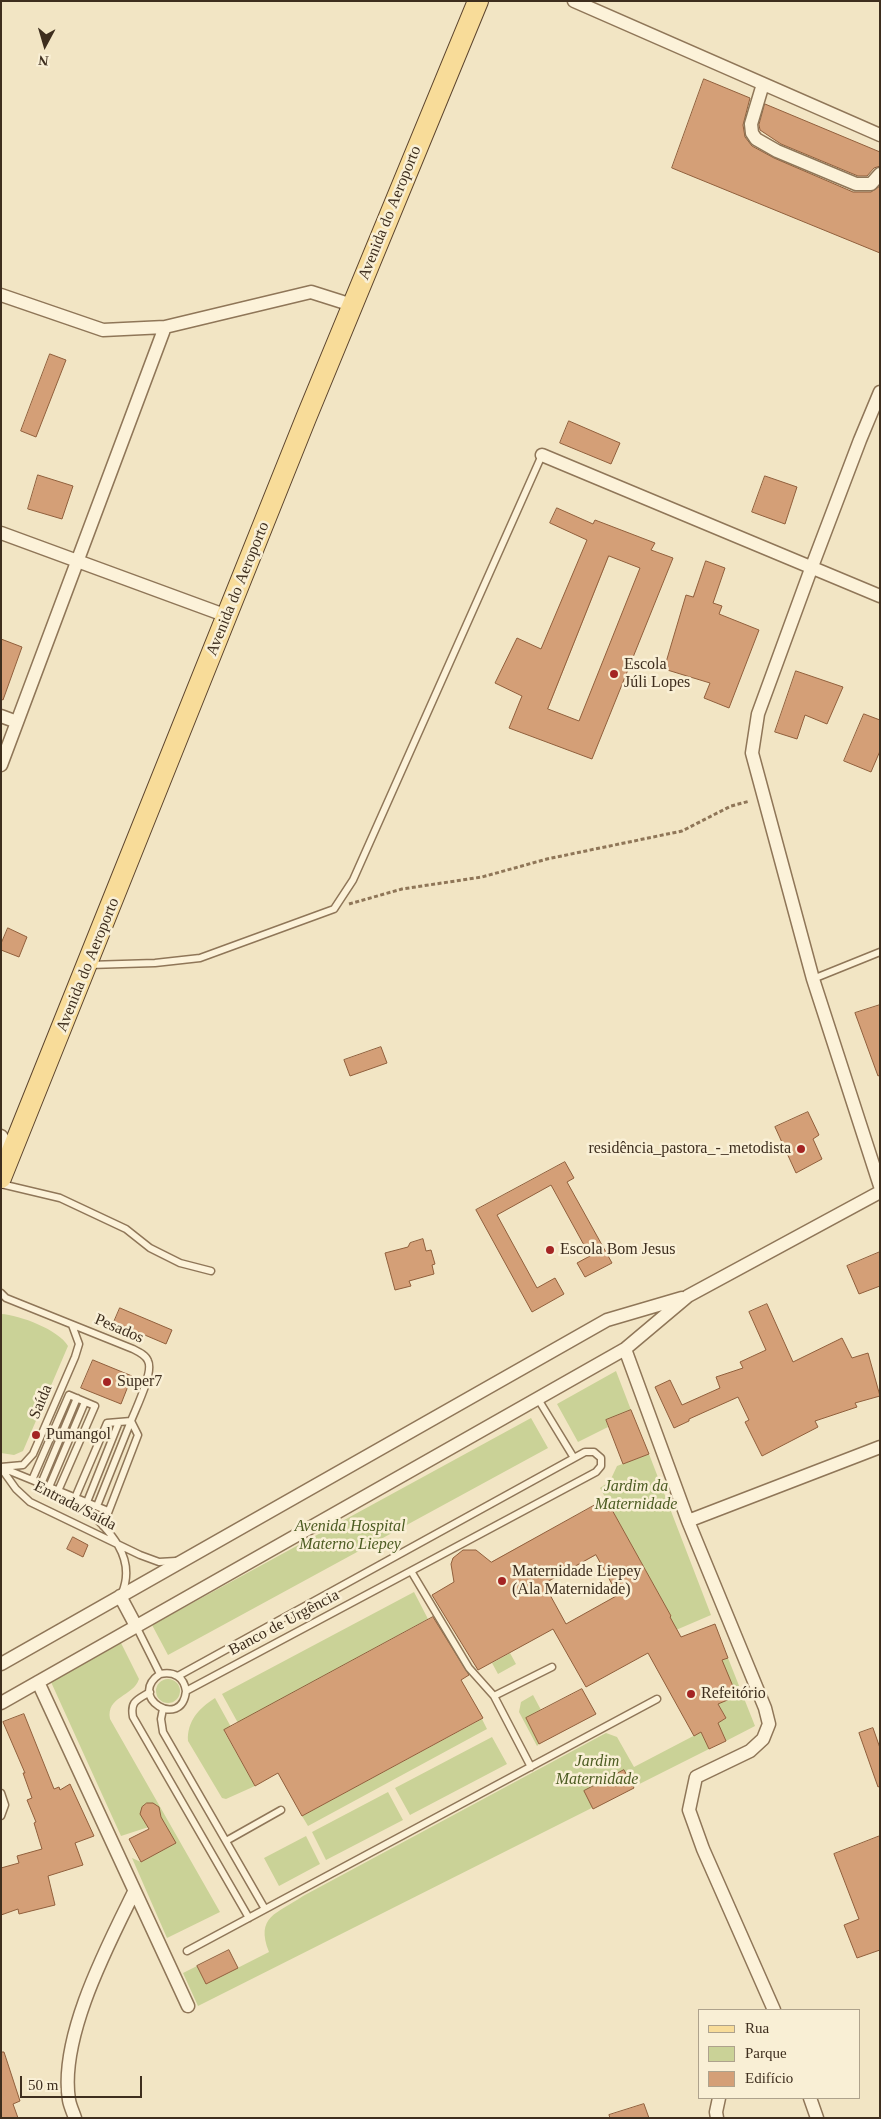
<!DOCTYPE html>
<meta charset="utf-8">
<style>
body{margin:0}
#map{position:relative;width:881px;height:2119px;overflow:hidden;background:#f2e5c4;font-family:"Times New Roman",serif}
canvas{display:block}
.frame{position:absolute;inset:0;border:2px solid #3e2e1e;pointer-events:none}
.legend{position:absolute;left:698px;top:2009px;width:162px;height:90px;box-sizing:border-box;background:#f9efd5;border:1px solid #aea28c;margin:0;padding:6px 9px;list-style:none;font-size:15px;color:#3e2e1e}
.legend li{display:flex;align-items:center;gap:10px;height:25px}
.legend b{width:25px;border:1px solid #aea28c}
.north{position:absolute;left:20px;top:20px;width:50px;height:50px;-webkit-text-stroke:4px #f9efd5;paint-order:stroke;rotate:186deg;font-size:14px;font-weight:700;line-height:20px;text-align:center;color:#3e2e1e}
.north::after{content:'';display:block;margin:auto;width:18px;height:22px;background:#3e2e1e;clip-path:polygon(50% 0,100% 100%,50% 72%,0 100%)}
.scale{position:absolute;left:20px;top:2076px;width:122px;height:22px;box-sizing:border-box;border:2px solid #3e2e1e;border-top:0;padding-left:6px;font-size:15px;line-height:18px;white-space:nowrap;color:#3e2e1e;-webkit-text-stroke:4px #f9efd5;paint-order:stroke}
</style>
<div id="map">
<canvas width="881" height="2119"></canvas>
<div class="frame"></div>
<ul class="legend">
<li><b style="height:6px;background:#f8dc99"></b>Rua</li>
<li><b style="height:14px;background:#cad297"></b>Parque</li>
<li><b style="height:14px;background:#d49f77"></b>Edifício</li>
</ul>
<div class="north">N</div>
<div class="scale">50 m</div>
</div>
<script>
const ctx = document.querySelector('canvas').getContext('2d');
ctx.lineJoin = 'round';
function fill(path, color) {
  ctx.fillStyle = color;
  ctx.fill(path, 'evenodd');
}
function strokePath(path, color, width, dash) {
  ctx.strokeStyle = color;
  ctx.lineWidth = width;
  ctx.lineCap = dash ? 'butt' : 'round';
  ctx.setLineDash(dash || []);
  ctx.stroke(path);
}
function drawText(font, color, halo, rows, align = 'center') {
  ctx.font = font + ' "Times New Roman",serif';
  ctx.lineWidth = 5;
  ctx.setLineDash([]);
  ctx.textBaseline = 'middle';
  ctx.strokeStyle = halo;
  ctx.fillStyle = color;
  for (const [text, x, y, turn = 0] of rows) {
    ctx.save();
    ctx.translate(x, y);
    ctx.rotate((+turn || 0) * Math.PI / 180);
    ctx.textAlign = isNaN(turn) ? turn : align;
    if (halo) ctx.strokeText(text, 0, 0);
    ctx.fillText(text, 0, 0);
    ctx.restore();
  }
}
fill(new Path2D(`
 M1,1314C20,1315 59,1330 68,1346L23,1451L14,1455L1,1453Z
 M616,1371L631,1410L606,1420L608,1427L578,1442L557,1404Z
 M531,1418L548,1448L168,1655L152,1625Z
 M649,1454L711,1615L662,1636L584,1665L671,1616L600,1488L610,1481L617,1466Z
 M414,1592L428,1619L238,1723L222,1694Z
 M121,1643L139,1679C133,1697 106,1696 110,1719L220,1912L167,1938L132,1858L141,1862L175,1843L164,1822L121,1836L51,1682Z
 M510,1653L516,1664L498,1674L492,1663Z
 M728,1658L755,1726L726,1741L718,1723L726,1718L699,1669Z
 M156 1691a12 12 0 1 1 24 0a12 12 0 1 1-24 0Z
 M533,1695L541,1710L526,1718L539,1744L537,1746L519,1712L521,1702Z
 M215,1698L231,1727L224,1731L255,1786L226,1799L222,1798L188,1741C187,1721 199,1708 215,1698Z
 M482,1719L487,1729L308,1826L302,1816Z
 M701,1732L709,1749L198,2006L183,1973L197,1966L206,1984L269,1952C255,1916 277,1914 303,1896L606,1733L617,1737L634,1767Z
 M492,1737L507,1764L410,1815L395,1788Z
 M388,1792L403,1820L326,1860L312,1832Z
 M306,1836L320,1864L279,1886L264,1858Z`), '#cad297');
const building = new Path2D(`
 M704,79L750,98L743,125L745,137L752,146L774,158L853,192H871L880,186V253L672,168Z
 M765,104L880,152V166L874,168L867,176H858L781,144L760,130L759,125Z
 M50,354L66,360L36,437L21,431Z
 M569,421L620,443L611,464L560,443Z
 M38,475L73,486L62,519L28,509Z
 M765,476L797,487L785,524L752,512Z
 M557,508L593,524L595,520L655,543L651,550L673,558L592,759L509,728L522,696L495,683L517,638L541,649L587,540L550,523ZM609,556L640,568L579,721L548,709Z
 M706,561L725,568L713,603L722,606L719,614L759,630L729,708L704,698L710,683L664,669L686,595L693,597Z
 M1,639L22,647L3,700L1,699Z
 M796,671L843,687L827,724L805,715L797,739L775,732Z
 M864,714L880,720V751L871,772L844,761Z
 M8,928L27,937L19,957L1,950V944Z
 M880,1005V1075L878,1076L855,1013Z
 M381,1047L387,1063L350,1076L344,1060Z
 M808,1112L819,1135L813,1139L822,1159L796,1173L775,1127Z
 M565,1162L574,1178L567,1182L612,1263L585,1277L577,1263L590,1256L551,1185L497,1215L537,1288L555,1278L564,1294L532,1312L476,1210Z
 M423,1239L426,1251L431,1250L435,1264L432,1265L434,1274L409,1281L411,1286L395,1290L385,1253L408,1247L410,1243Z
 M880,1252V1286L859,1294L847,1266Z
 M767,1304L793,1362L842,1338L852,1358L868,1353L880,1396L855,1403L857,1407L815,1421L818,1427L762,1456L745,1422L749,1420L738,1397L689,1419V1421L674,1428L655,1387L670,1380L682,1405L720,1388L716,1377L743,1368L740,1362L766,1350L749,1312Z
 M120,1308L172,1330L166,1344L114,1322Z
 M93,1360L132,1376L121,1404L81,1388Z
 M631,1410L649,1454L623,1464L606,1420Z
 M606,1499L671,1616L670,1617L681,1637L715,1624L728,1658L722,1660L737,1696L718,1704L726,1718L718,1723L726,1741L709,1749L701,1732L694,1736L648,1653L586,1687L553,1629L478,1670L432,1595L454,1582L451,1564L453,1558L463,1550H476L491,1562ZM596,1555L618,1595L566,1624L544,1584Z
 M73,1537L88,1545L83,1557L67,1549Z
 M433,1617L469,1675L461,1680L483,1718L302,1816L278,1773L255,1786L224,1730Z
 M582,1689L596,1714L539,1744L526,1718Z
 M24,1714L54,1789L59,1787L60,1790L70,1784L94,1836L75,1843L83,1865L48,1876L55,1905L19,1914L18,1909L1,1915V1868L19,1863L17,1856L42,1849L34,1823L36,1822L27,1800L32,1798L23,1773H25L3,1722Z
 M873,1728L880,1748V1786L878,1787L859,1733Z
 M624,1770L634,1788L593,1809L584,1791Z
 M147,1803H153L159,1807L161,1817L176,1843L141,1862L129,1839L149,1829L140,1814L142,1807Z
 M880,1836V1950L857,1958L844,1925L859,1919L834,1854Z
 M229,1950L238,1968L206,1984L197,1966Z
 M1,2052H4L20,2101L13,2104L18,2118H1Z
 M644,2104L649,2118H610L609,2115Z`);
fill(building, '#d49f77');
strokePath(building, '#905f3c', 1);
const service = new Path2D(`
 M89,965L155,963L200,958L334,909L353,880L542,455
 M813,979L880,952
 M1,1184L60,1198L126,1229L150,1248L180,1263L211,1271
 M1,1293L6,1298L133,1349C139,1352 146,1355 148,1361C154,1372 136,1408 131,1421L138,1435L103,1526
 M538,1399L574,1458
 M1,1467L23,1465L33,1454L75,1357L79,1344L72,1325
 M1,1468L16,1489L30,1502L140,1555L159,1562L176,1561
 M5,1469L108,1511
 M32,1480L69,1395
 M41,1484L77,1398
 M49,1487L85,1402
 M58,1491L95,1406L69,1395
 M75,1498L107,1423L131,1421L97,1506
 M75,1498C101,1524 139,1552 122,1593
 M87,1502L119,1422
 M136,1626L160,1674C126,1697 182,1731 186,1691L411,1571L469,1668L494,1696L531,1767
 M160,1674C174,1671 184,1677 186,1691
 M178,1676L585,1452H594L601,1458V1466L596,1472L411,1571
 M150,1692C137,1700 130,1701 133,1717L249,1918
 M494,1696L552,1667
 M163,1709L161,1719L163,1732L265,1909
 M1,1793L5,1805L1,1816
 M226,1841L281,1810
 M187,1951L657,1699`);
const minor = new Path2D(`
 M574,1L880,135
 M763,84L751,124L752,133L756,139L777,151L856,184H871L880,174
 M1,295L103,330L165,327L311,292L352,305
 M880,392L860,440L811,569L758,714L752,753L813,979L880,1186
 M542,455L880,596
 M1,533L227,616
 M1,716L17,722
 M1,765L165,327
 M1,1136L11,1152
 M625,1349L688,1521L880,1447
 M688,1521L765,1708L769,1724L763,1739L750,1751L696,1777L689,1810L703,1849L774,2010
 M120,1596L136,1626
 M1,1664L607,1320L682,1298
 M38,1682L188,2006
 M1,1703L625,1349L688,1296L880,1192
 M810,2098L817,2118
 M75,2118C73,2112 70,2106 69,2100C59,2038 107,1947 134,1892
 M717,2118L716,2112L719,2098`);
const primary = new Path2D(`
 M1,1178L306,418L478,1`);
strokePath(service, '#8f7658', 9);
strokePath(minor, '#8f7658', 15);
strokePath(primary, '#5c442d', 22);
strokePath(new Path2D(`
 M349,904L402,889L482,877L547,859L682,831L731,806L750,801`), '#8f7658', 3, [4, 2.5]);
strokePath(service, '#fcf2d9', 6);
strokePath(minor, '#fcf2d9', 12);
strokePath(primary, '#f8dc99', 20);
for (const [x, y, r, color] of [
 [614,674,5,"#a42423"],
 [801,1149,5,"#a42423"],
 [550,1250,5,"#a42423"],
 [107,1382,5,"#a42423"],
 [36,1435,5,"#a42423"],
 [502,1581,5,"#a42423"],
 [691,1694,5,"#a42423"]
]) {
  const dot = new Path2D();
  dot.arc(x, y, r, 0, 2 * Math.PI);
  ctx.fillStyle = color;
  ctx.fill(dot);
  strokePath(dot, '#f9efd5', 2);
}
drawText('16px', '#3e2e1e', '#f9efd5', [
 ["Avenida do Aeroporto",390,213,-68],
 ["Avenida do Aeroporto",238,589,-68],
 ["Avenida do Aeroporto",88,965,-68],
 ["Pesados",119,1329,23],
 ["Saída",41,1402,-67],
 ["Entrada/Saída",75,1506,27],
 ["Banco de Urgência",284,1623,-28]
]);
drawText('16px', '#3e2e1e', '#f9efd5', [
 ["Escola",624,665],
 ["Júli Lopes",624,683],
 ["residência_pastora_-_metodista",791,1149,"right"],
 ["Escola Bom Jesus",560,1250],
 ["Super7",117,1382],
 ["Pumangol",46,1435],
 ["Maternidade Liepey",512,1572],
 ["(Ala Maternidade)",512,1590],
 ["Refeitório",701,1694]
], 'left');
drawText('italic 16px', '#4c5c22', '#f9efd5', [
 ["Jardim da",636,1487],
 ["Maternidade",636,1505],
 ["Avenida Hospital",350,1527],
 ["Materno Liepey",350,1545],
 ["Jardim",597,1762],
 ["Maternidade",597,1780]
]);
</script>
